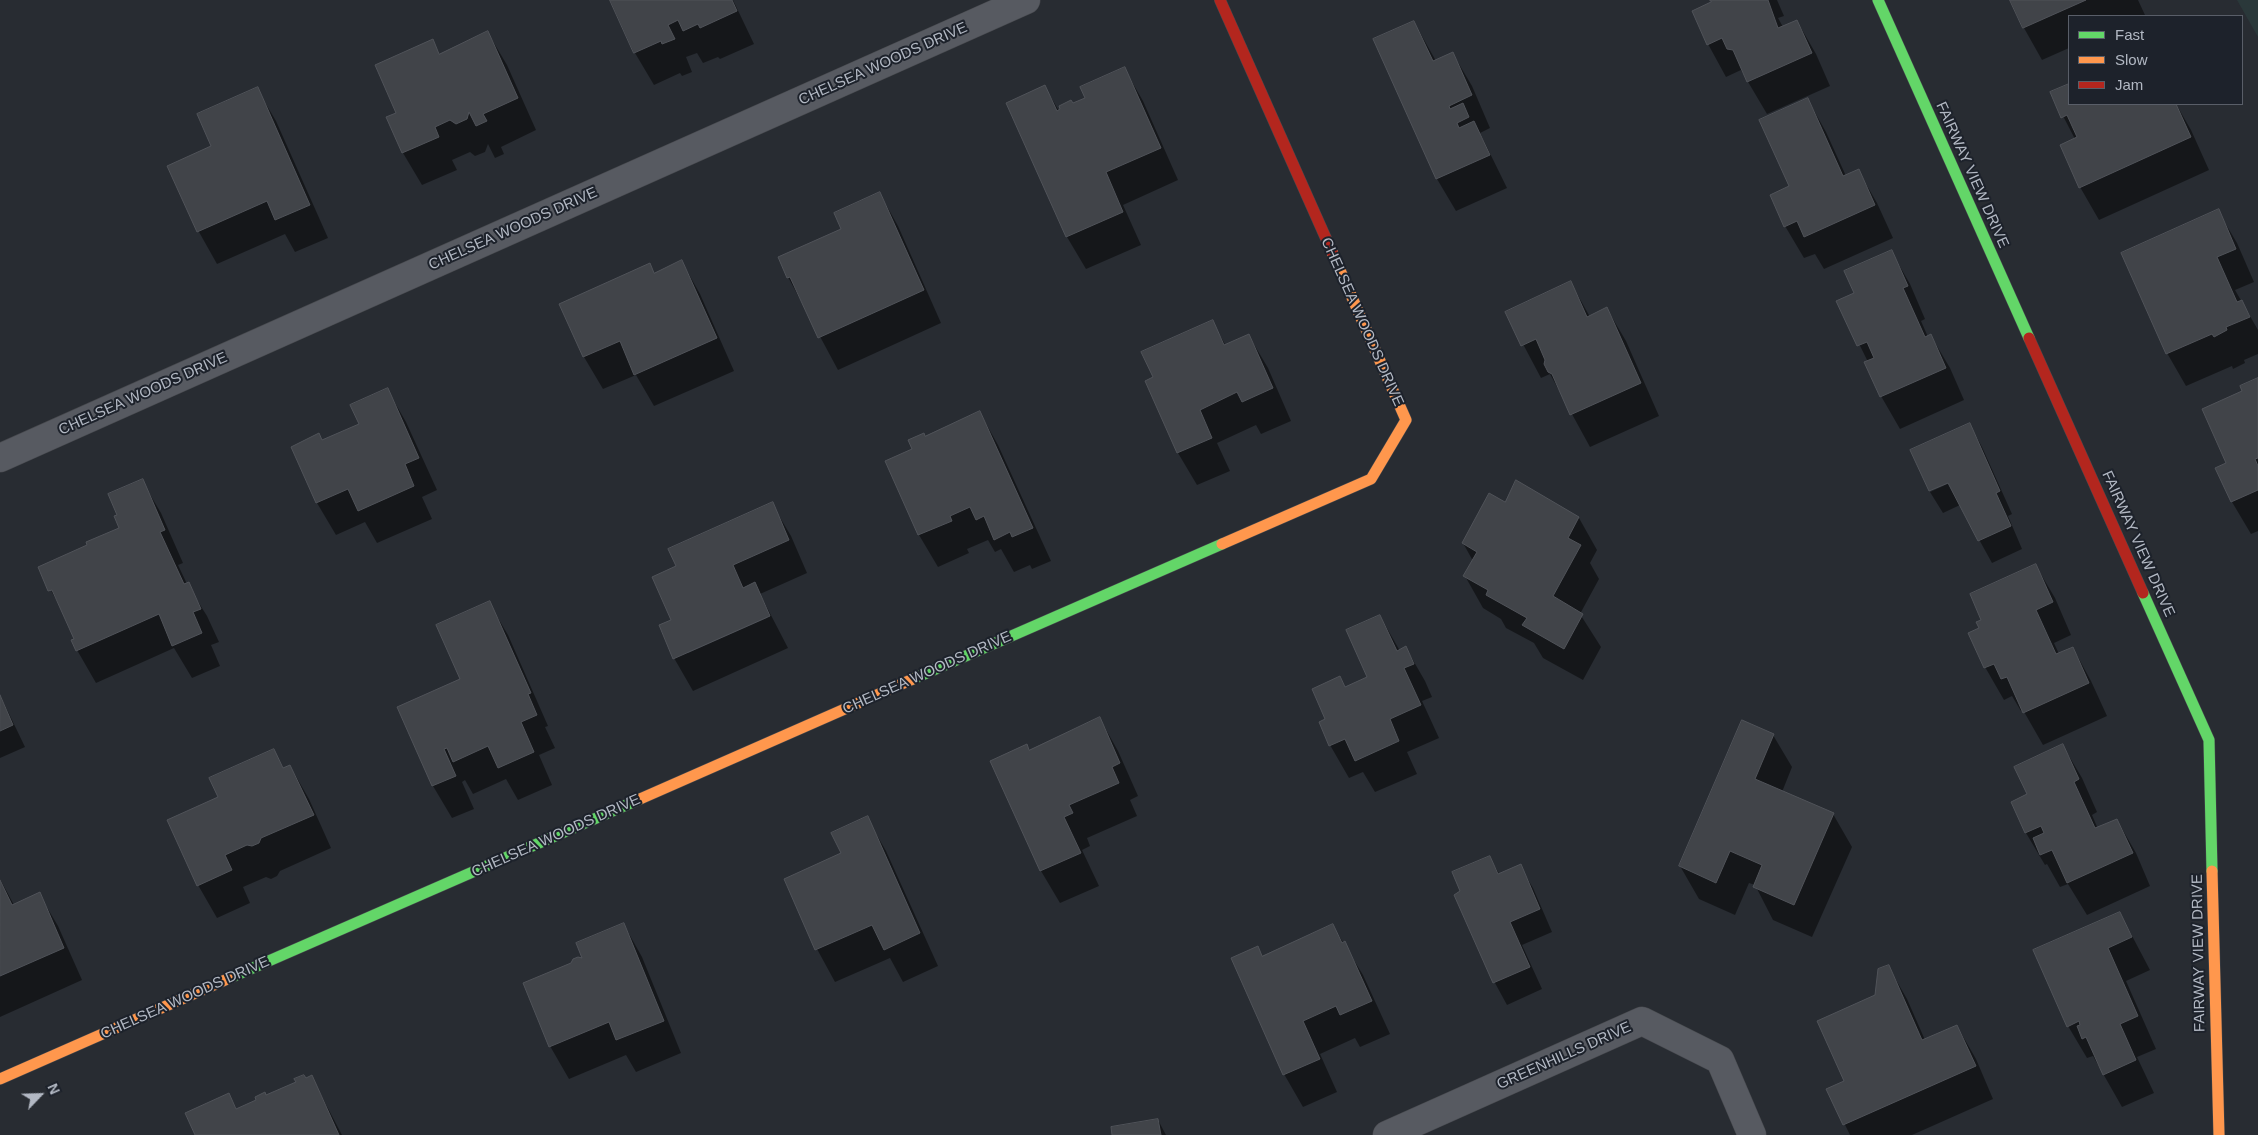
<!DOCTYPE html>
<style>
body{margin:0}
#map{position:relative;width:2258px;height:1135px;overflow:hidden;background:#282c32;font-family:Arial,sans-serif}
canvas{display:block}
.legend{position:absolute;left:2068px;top:15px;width:175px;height:90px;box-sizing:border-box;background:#1d222b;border:1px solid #595e68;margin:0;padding:6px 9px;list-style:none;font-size:15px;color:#b2b8c3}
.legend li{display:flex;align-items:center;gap:10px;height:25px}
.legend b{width:25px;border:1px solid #595e68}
.north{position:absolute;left:15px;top:1070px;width:50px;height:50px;-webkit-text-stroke:4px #1d222b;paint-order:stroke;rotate:66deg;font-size:14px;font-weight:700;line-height:20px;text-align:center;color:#b2b8c3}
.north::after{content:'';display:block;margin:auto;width:18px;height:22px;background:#b2b8c3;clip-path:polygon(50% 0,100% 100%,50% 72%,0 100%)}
</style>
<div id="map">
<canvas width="2258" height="1135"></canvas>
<ul class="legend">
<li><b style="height:6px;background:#63d668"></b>Fast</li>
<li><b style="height:6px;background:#ff974d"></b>Slow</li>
<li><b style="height:6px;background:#b3261e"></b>Jam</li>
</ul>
<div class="north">N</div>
</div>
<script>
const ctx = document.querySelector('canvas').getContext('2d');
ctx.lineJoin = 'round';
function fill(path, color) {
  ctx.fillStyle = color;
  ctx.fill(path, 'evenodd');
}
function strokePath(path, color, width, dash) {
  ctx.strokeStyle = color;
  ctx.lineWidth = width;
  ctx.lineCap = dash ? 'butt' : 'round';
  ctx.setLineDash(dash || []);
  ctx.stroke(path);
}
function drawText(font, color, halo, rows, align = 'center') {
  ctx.font = font + ' Arial,sans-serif';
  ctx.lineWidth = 4;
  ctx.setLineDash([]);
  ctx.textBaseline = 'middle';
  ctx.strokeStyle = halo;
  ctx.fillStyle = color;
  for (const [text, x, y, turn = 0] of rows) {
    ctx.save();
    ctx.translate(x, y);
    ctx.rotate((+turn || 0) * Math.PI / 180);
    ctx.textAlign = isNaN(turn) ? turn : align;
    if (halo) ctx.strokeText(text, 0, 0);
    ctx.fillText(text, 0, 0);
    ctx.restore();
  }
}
fill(new Path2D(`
 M2237,0H2258V37Z`), '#2a383a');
fill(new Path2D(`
 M611,0H733L754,44L720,59L718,57L703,63L697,53L686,57L692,72L682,76L680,73L654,85L635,53Z
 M1711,0H1777L1784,16L1778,18L1783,27L1797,21L1816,54L1830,86L1767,114L1741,70L1726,77L1708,44Z
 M2011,0H2138L2145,15L2069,16V48L2042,60L2024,28Z
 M1414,22L1436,61L1453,54L1472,86L1490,128L1480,133L1507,188L1456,211L1437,179L1375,40Z
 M488,33L507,65L536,130L501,147L504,154L495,158L488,144L485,152L475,156L470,152L452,160L457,170L422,185L403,153L388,118L397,113L432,41L440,55Z
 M1124,68L1143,101L1178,180L1123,205L1141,245L1086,269L1067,237L1008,104L1045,87L1059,111L1062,110L1061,107L1087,99Z
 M2069,85V104H2176L2191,130L2209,170L2099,220L2080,187L2075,139L2051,93Z
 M257,89L276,121L328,238L295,252L285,234L217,264L199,232L169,167L213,146Z
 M1808,100L1826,132L1846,176L1858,170L1877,203L1893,238L1824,269L1815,254L1804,258L1785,226Z
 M880,194L898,226L941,323L838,370L788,277Z
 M2218,211L2237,243L2254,282L2235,290L2258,330V354L2244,360L2245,363L2233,369L2232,366L2186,386L2167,353L2122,254Z
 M1891,251L1910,284L1925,319L1921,321L1928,337L1931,336L1950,368L1964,400L1900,429L1881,396L1868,362L1838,301L1856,293Z
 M682,262L700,294L734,371L654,406L636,375L603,389L584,357L561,304L654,274Z
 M1571,283L1590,317L1607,309L1626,341L1659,416L1590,447L1550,374L1541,378L1506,312Z
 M1212,321L1226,346L1249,336L1268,368L1291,421L1261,434L1256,425L1217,443L1230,471L1197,485L1178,453L1146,381L1154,378Z
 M2258,379V531L2251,534L2232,502L2217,468L2228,463L2244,392Z
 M387,389L406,422L437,490L422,497L432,519L377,543L365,522L336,535L317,503L292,447L322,441L360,425Z
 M980,413L998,445L1051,561L1032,569L1030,565L1014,572L1001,549L995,552L988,540L967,549L969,553L938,567L919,535L887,462L914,450L925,437Z
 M1970,425L1982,447L2012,514L2008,516L2022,549L1992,563L1960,505L1943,513L1930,492L1954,481L1953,479L1930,491L1912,450Z
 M142,481L161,513L183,563L178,565L187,584L207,616L219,642L211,645L220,666L192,678L174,648L96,683L77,650L75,640L68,622L39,568L89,546L120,528L119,516Z
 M772,504L791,536L807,573L760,594L788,648L693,691L674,658L677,567ZM766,616L767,618L688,653V650Z
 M1505,504L1579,518L1597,550L1590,563L1599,579L1580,614L1601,647L1583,680L1543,658L1534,643L1506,628L1501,619L1483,608L1465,576L1473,561L1463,543Z
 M2036,566L2055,598L2071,635L2054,643L2059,654L2073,648L2091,681L2107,716L2043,745L2023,710L2021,711L2012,696L2004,700L1985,667L1981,628L1983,620Z
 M489,603L508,635L548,726L545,727L555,748L539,755L552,785L518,800L506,779L473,794L465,780L462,782L474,809L452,818L433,786L399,708L462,679Z
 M1380,616L1400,651L1406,648L1425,681L1432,697L1422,701L1439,738L1407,752L1417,774L1375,792L1363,772L1349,778L1330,745L1326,719L1345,688L1369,678Z
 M0,695L25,747L0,758Z
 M1100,719L1118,751L1138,796L1130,800L1137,816L1087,838L1090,846L1082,850L1099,886L1060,903L1041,871L992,761L1029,751Z
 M1773,735L1792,767L1782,792L1833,814L1852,847L1812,937L1773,920L1755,885L1749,883L1735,915L1699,899L1680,866Z
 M2063,746L2082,778L2097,812L2092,815L2098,829L2117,820L2136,853L2150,886L2087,915L2068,884L2060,887L2047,864L2045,865L2026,833L2013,802L2029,795Z
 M274,751L284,769L290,766L309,799L331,848L280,871L277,876L271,879L266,877L243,887L250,903L217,918L198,885L220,798Z
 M867,818L886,851L938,966L903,982L890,958L835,982L817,949L785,880L842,854Z
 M1489,857L1500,875L1520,866L1533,888L1552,932L1522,945L1542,989L1507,1005L1495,983L1456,895L1462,892Z
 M0,879L14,905L39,894L58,926L82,980L0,1017Z
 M2120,913L2150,970L2126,981L2156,1049L2137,1057L2154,1093L2122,1107L2093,1056L2087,1058L2068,1026Z
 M624,925L642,957L681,1053L636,1072L626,1055L569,1079L550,1046L584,961Z
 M1333,926L1363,975L1390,1034L1360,1047L1355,1038L1320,1054L1337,1092L1303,1107L1284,1074L1257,948L1263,957Z
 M1888,966L1907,999L1925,1040L1957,1026L1976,1059L1993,1099L1912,1135H1850L1828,1090L1846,1082Z
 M311,1076L342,1135H196L228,1094L237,1110Z
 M1158,1120L1166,1135H1113Z`), '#0007');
const building = new Path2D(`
 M610,0H732L737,11L700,28L698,24L683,31L678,20L668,25L675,39L662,44L661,41L634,53Z
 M1710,0H1768L1778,28L1797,20L1812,53L1747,82L1733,50L1727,49L1722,38L1707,45L1692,11L1711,2Z
 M2010,0H2086L2023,28Z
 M1414,21L1433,61L1453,52L1472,95L1449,106L1450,109L1463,103L1469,117L1457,123L1459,128L1474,121L1490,155L1436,179L1373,39Z
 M488,31L518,98L483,114L487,121L476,126L469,112L467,119L456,124L450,120L435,127L439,137L402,153L386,117L396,113L375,65L433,39L439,54Z
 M1125,67L1161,148L1106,172L1123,212L1066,237L1006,103L1045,85L1057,111L1060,109L1059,106L1071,100L1073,103L1085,98L1080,87Z
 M2069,84V104H2176L2191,137L2079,188L2060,145L2077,137L2067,115L2061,118L2050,92Z
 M258,87L310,205L275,220L267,201L197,232L167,166L211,146L197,114Z
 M1808,98L1843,176L1859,169L1875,205L1804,237L1797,221L1784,227L1770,195L1789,186L1759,120Z
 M880,192L924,290L818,338L790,277L787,278L778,257L841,229L834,213Z
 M2219,209L2236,249L2217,257L2237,302L2242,300L2250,317L2226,327L2227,330L2214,337L2212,334L2166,354L2121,253Z
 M1892,250L1908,286L1903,288L1925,337L1931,334L1946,368L1880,397L1864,362L1874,358L1867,342L1857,346L1836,301L1854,293L1844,271Z
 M682,260L717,338L634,375L620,341L583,357L559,304L650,263L654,273Z
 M1571,281L1587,317L1607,307L1641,383L1570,415L1552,374L1548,372L1544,364L1545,360L1536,339L1521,346L1505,312Z
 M1213,320L1224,345L1249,334L1273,388L1242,402L1237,392L1200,410L1212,438L1177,453L1145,381L1153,377L1141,352Z
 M2258,378V458L2255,459L2258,466V490L2231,502L2215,468L2226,463L2202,409L2242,391L2240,386Z
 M388,388L419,458L405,464L414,486L358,511L348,489L316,503L291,447L319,433L322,440L359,424L350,405Z
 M980,411L1033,528L1012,537L1010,532L994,540L984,516L976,520L970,507L950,516L952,521L918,535L885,461L912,449L908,440L924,433L925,436Z
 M1970,423L2000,491L1996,493L2011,526L1978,541L1948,483L1929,491L1910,450Z
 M143,479L165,530L160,532L184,584L189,582L201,609L193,612L202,633L172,646L159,614L76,651L71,640L74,639L52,590L48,591L38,567L87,545L86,542L119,528L114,516L117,515L108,494Z
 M1516,480L1579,517L1568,538L1581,545L1553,596L1583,614L1564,649L1522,625L1527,618L1486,595L1488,590L1463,576L1477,552L1462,543L1489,493L1505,502Z
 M773,502L789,540L733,565L743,588L755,582L770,616L673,659L659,625L671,620L652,577L676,566L668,549Z
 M2036,564L2053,602L2036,610L2056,654L2073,647L2089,683L2023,713L2007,677L2001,679L1994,664L1984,668L1968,633L1979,628L1976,622L1981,620L1970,594Z
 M490,601L531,693L528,694L537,715L521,722L534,752L498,768L488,746L453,762L447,748L444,749L456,776L432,786L397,707L460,679L436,625Z
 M1380,615L1397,651L1406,646L1414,664L1404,668L1421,705L1390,719L1399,741L1355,761L1345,739L1329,746L1319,722L1325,719L1312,689L1340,676L1345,687L1367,677L1346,630Z
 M0,695L13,725L0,731Z
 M1100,717L1120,763L1112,767L1119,783L1069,805L1073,813L1064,817L1081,853L1040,871L990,761L1027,744L1029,750Z
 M1742,720L1774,734L1755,779L1834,813L1794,905L1753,887L1762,865L1730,851L1716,883L1679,866Z
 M2063,744L2079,779L2074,782L2095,828L2117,819L2133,853L2067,883L2052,850L2040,855L2033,838L2044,833L2041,826L2025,833L2011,802L2027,794L2014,767Z
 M274,749L283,768L290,765L314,815L261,838L259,843L252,846L247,845L225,855L232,870L197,886L167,820L218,797L209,778Z
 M868,816L920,933L884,950L872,925L815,950L784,879L841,853L831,833Z
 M1490,856L1498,874L1521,864L1540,909L1510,922L1530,967L1493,983L1454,895L1460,891L1452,872Z
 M0,880L12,905L40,892L64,948L0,976Z
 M2120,912L2132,937L2108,948L2138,1016L2120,1024L2136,1060L2103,1075L2086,1037L2082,1039L2077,1026L2080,1025L2079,1021L2067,1027L2033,950Z
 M624,923L664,1021L616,1040L609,1022L549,1047L523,983L571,963L573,959L578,957L582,958L576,943Z
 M1333,924L1342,943L1345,941L1372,1001L1340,1015L1336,1006L1303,1021L1320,1059L1283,1075L1231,958L1258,946L1262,956Z
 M1889,965L1922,1040L1957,1025L1976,1066L1843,1125L1826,1089L1844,1081L1817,1021L1875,995L1878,969Z
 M304,1075L306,1078L312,1075L339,1135H195L185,1113L229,1093L236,1109L256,1100L255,1097L265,1092L266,1095L296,1082L294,1079Z
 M1158,1119L1161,1135H1112L1111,1127Z`);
fill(building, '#414449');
strokePath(building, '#505359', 1);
const street = new Path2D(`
 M0,458L1026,0
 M1387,1135L1642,1021L1720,1060L1752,1135`);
const fast = new Path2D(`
 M1878,0L2029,338
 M2143,593L2209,740L2212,871
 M913,679L1222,544
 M232,977L640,799`);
const slow = new Path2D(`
 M1222,544L1371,479L1406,420L1332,252
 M640,799L913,679
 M2212,871L2219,1135
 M0,1079L232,977`);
const jam = new Path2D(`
 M1220,0L1332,252
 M2029,338L2143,593`);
strokePath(street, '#46484d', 29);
strokePath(fast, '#46484d', 12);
strokePath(slow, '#46484d', 12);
strokePath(jam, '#46484d', 12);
strokePath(street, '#575a61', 28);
strokePath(fast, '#63d668', 11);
strokePath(slow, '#ff974d', 11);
strokePath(jam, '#b3261e', 11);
drawText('15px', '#b2b8c3', '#1d222b', [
 ["CHELSEA WOODS DRIVE",883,64,-24],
 ["FAIRWAY VIEW DRIVE",1972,175,66],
 ["CHELSEA WOODS DRIVE",513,229,-24],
 ["CHELSEA WOODS DRIVE",1362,322,66],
 ["CHELSEA WOODS DRIVE",143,394,-24],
 ["FAIRWAY VIEW DRIVE",2138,544,66],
 ["CHELSEA WOODS DRIVE",927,673,-24],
 ["CHELSEA WOODS DRIVE",556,836,-24],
 ["FAIRWAY VIEW DRIVE",2199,953,-91],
 ["CHELSEA WOODS DRIVE",185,998,-24],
 ["GREENHILLS DRIVE",1564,1056,-24]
]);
</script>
